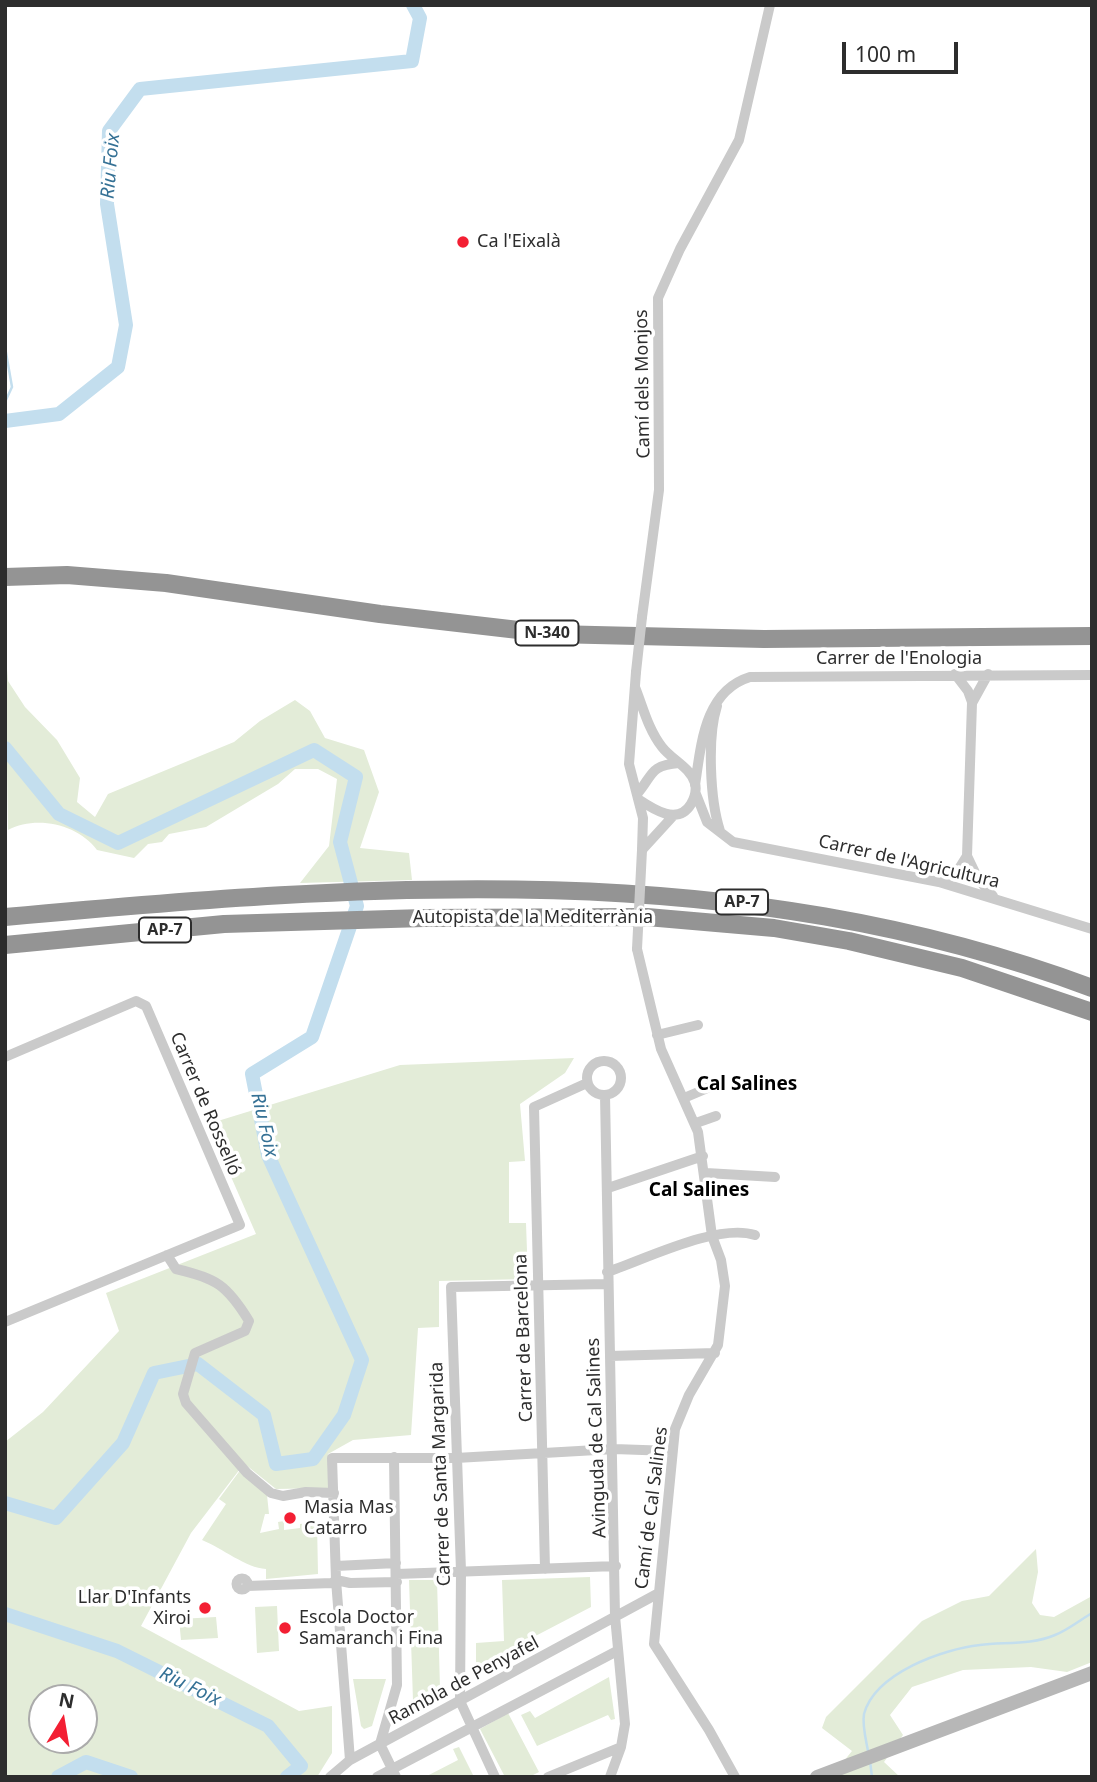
<!DOCTYPE html>
<meta charset="utf-8">
<style>
body{margin:0}
#map{position:relative;width:1097px;height:1782px;overflow:hidden;background:#fff;font-family:"Noto Sans",sans-serif}
canvas{display:block}
.frame{position:absolute;inset:0;border:7px solid #2d2d2d;pointer-events:none}
.north{position:absolute;left:28px;top:1684px;width:70px;height:70px;box-sizing:border-box;background:#fff;border:2px solid #ababab;border-radius:50%;rotate:11deg;font-size:19px;font-weight:700;line-height:28px;text-align:center;color:#2d2d2d}
.north::after{content:'';display:block;margin:auto;width:24px;height:32px;background:#f31f33;clip-path:polygon(50% 0,100% 100%,50% 72%,0 100%)}
.scale{position:absolute;left:842px;top:42px;width:116px;height:32px;box-sizing:border-box;border:4px solid #2d2d2d;border-top:0;padding-left:9px;font-size:21px;line-height:24px;white-space:nowrap;color:#2d2d2d;-webkit-text-stroke:5px #fff;paint-order:stroke}
</style>
<div id="map">
<canvas width="1097" height="1782"></canvas>
<div class="frame"></div>
<div class="north">N</div>
<div class="scale">100 m</div>
</div>
<script>
const ctx = document.querySelector('canvas').getContext('2d');
ctx.lineJoin = 'round';
function fill(path, color) {
  ctx.fillStyle = color;
  ctx.fill(path, 'evenodd');
}
function strokePath(path, color, width, dash) {
  ctx.strokeStyle = color;
  ctx.lineWidth = width;
  ctx.lineCap = dash ? 'butt' : 'round';
  ctx.setLineDash(dash || []);
  ctx.stroke(path);
}
function drawText(font, color, halo, rows, align = 'center') {
  ctx.font = font + ' "Noto Sans",sans-serif';
  ctx.lineWidth = 7;
  ctx.setLineDash([]);
  ctx.textBaseline = 'middle';
  ctx.strokeStyle = halo;
  ctx.fillStyle = color;
  for (const [text, x, y, turn = 0] of rows) {
    ctx.save();
    ctx.translate(x, y);
    ctx.rotate((+turn || 0) * Math.PI / 180);
    ctx.textAlign = isNaN(turn) ? turn : align;
    if (halo) ctx.strokeText(text, 0, 0);
    ctx.fillText(text, 0, 0);
    ctx.restore();
  }
}
fill(new Path2D(`
 M5,644L8,681L25,707L57,740L80,778L77,802L95,817L108,794L234,742L260,721L295,700L310,711L325,738L364,750L379,792L360,848L409,853L412,880L300,883L329,846L337,779L318,769H295L278,784L206,827L169,834L162,842L148,844L134,858L97,850C78,824 36,815 8,830Z
 M574,1058L565,1073L520,1104L525,1161L509,1162V1223H526L528,1279L439,1281V1327L418,1328L411,1435L353,1440L328,1454V1488L276,1489L246,1465L240,1469L191,1533L141,1626L299,1711L332,1706V1753L317,1777H5V1442L43,1412L119,1331L106,1293L256,1234L208,1124L400,1065ZM42,1698H84V1740H42Z
 M241,1469L267,1495L269,1514H265L260,1533L279,1529L278,1522L284,1521V1530L300,1528V1524L317,1522L318,1574L266,1579V1569C246,1568 222,1548 202,1540L226,1504L219,1499Z
 M1036,1549L1038,1572L1032,1603L1040,1615L1054,1617L1092,1596V1662L1067,1672L1031,1667L963,1670L912,1687L890,1715L903,1735L884,1762L900,1777H831L852,1751L822,1728L826,1717L922,1621L962,1601L989,1596Z
 M590,1577L591,1607L476,1667V1643L504,1641L502,1580Z
 M409,1580H437L440,1688L413,1701Z
 M277,1606L279,1651L257,1653L255,1607Z
 M216,1617L218,1638L181,1640L179,1619Z
 M609,1677L615,1719L611,1720L608,1715L537,1746L521,1715L530,1711L535,1718Z
 M353,1679H386L372,1726L364,1729L361,1726Z
 M508,1713L539,1772L529,1777H505L480,1729Z
 M459,1747L474,1777H425L458,1760L453,1749Z`), '#e3ecd8');
strokePath(new Path2D(`
 M5,347L12,387L5,402
 M868,1751C866,1740 862,1725 864,1714C875,1673 943,1649 980,1645C1004,1642 1032,1645 1055,1635C1068,1630 1080,1620 1092,1613
 M870,1761L872,1777`), '#c3deee', 2.5);
strokePath(new Path2D(`
 M5,421L59,414L118,367L126,325L107,204L109,131L140,89L412,61L420,18L413,5
 M5,748L59,814L118,843L314,750L356,777L340,842L357,906L312,1037L252,1074L268,1155L362,1360L344,1415L313,1459L276,1464L264,1415L198,1364L154,1373L123,1443L56,1518L5,1503
 M5,1614L117,1651L268,1726L301,1766L287,1777
 M58,1777L86,1762L131,1777`), '#c3deee', 14);
strokePath(new Path2D(`
 M642,617L659,490L658,298L680,249L739,140L770,5
 M636,672L629,764L643,818L642,850
 M955,674L968,691L972,702
 M988,674L972,703L967,856L978,879L993,896
 M635,687C643,707 648,729 662,747C672,760 690,767 695,783C697,791 695,797 691,804C678,826 653,809 638,799
 M717,706C707,737 710,800 720,831
 M695,785C701,746 704,691 750,677L1092,675
 M637,794C653,776 649,765 679,763
 M696,794L707,822L733,842L939,882L1092,929
 M642,850L674,815
 M939,882L957,872L967,856
 M637,949L661,1049L698,1132L712,1236L721,1260L725,1286L718,1345L689,1395L675,1429L654,1644L709,1730L735,1777
 M657,1035L698,1025
 M5,1057L136,1001L146,1006L240,1225L5,1322
 M587 1078a17 17 0 1 1 34 0a17 17 0 1 1-34 0Z
 M605,1095L615,1616L625,1724L621,1747L610,1777
 M684,1098L710,1087
 M696,1123L716,1116
 M706,1173L775,1177
 M608,1188L703,1156
 M167,1255L176,1269C216,1278 227,1285 249,1321L245,1331L195,1353L183,1394L186,1403L247,1473L271,1493L283,1496L306,1492L334,1493
 M607,1272C646,1259 717,1223 755,1235
 M610,1356L715,1353
 M394,1457L397,1685L380,1744L396,1777
 M336,1566L396,1563
 M545,1569L534,1107L587,1083
 M397,1574L616,1566
 M236.5 1584a5.5 5.5 0 1 1 11 0a5.5 5.5 0 1 1-11 0Z
 M247,1586L332,1583L336,1580L350,1583L397,1582
 M350,1760L336,1580L332,1458H456L614,1449L671,1451
 M330,1777L350,1760L657,1594
 M377,1777L617,1651
 M495,1777L460,1701L461,1571L451,1287L607,1284
 M548,1777L621,1747`), '#cacaca', 10);
strokePath(new Path2D(`
 M817,1777L1092,1673`), '#b7b7b7', 14);
strokePath(new Path2D(`
 M5,577L67,575L166,583L380,614L553,634L764,639L1092,636
 M5,917C373,883 738,856 1092,988
 M5,945L224,924L424,918L647,917L774,928L849,941L962,968L1092,1012`), '#949494', 18);
strokePath(new Path2D(`
 M636,672L642,617
 M637,949L642,850`), '#cacaca', 10);
for (const [x, y, r, color] of [
 [463,242,7,"#f31f33"],
 [290,1518,7,"#f31f33"],
 [205,1608,7,"#f31f33"],
 [285,1628,7,"#f31f33"]
]) {
  const dot = new Path2D();
  dot.arc(x, y, r, 0, 2 * Math.PI);
  ctx.fillStyle = color;
  ctx.fill(dot);
  strokePath(dot, '#fff', 2.5);
}
for (const [x, y, w] of [
 [547,633,63],
 [742,902,52],
 [165,930,52]
]) {
  const box = new Path2D();
  box.roundRect(x - w / 2, y - 12.5, w, 25, 5);
  ctx.fillStyle = '#fff';
  ctx.fill(box);
  strokePath(box, '#2d2d2d', 2);
}
drawText('bold 16px', '#2d2d2d', null, [
 ["N-340",547,633],
 ["AP-7",742,902],
 ["AP-7",165,930]
]);
drawText('18px', '#2d2d2d', '#fff', [
 ["Ca l'Eixalà",477,242],
 ["Masia Mas",304,1508],
 ["Catarro",304,1529],
 ["Llar D'Infants",191,1598,"right"],
 ["Xiroi",191,1619,"right"],
 ["Escola Doctor",299,1618],
 ["Samaranch i Fina",299,1639]
], 'left');
drawText('18px', '#2d2d2d', '#fff', [
 ["Camí dels Monjos",643,384,-91],
 ["Carrer de l'Enologia",899,659],
 ["Carrer de l'Agricultura",909,862,13],
 ["Autopista de la Mediterrània",533,918],
 ["Carrer de Rosselló",205,1104,67],
 ["Carrer de Barcelona",524,1338,-92],
 ["Avinguda de Cal Salines",597,1438,-92],
 ["Carrer de Santa Margarida",441,1474,-92],
 ["Camí de Cal Salines",652,1508,-83],
 ["Rambla de Penyafel",464,1681,-28]
]);
drawText('italic 19px', '#357195', '#fff', [
 ["Riu Foix",111,166,-85],
 ["Riu Foix",264,1125,77],
 ["Riu Foix",190,1687,26]
]);
drawText('bold 19px', '#000', '#fff', [
 ["Cal Salines",747,1085],
 ["Cal Salines",699,1191]
]);
</script>
